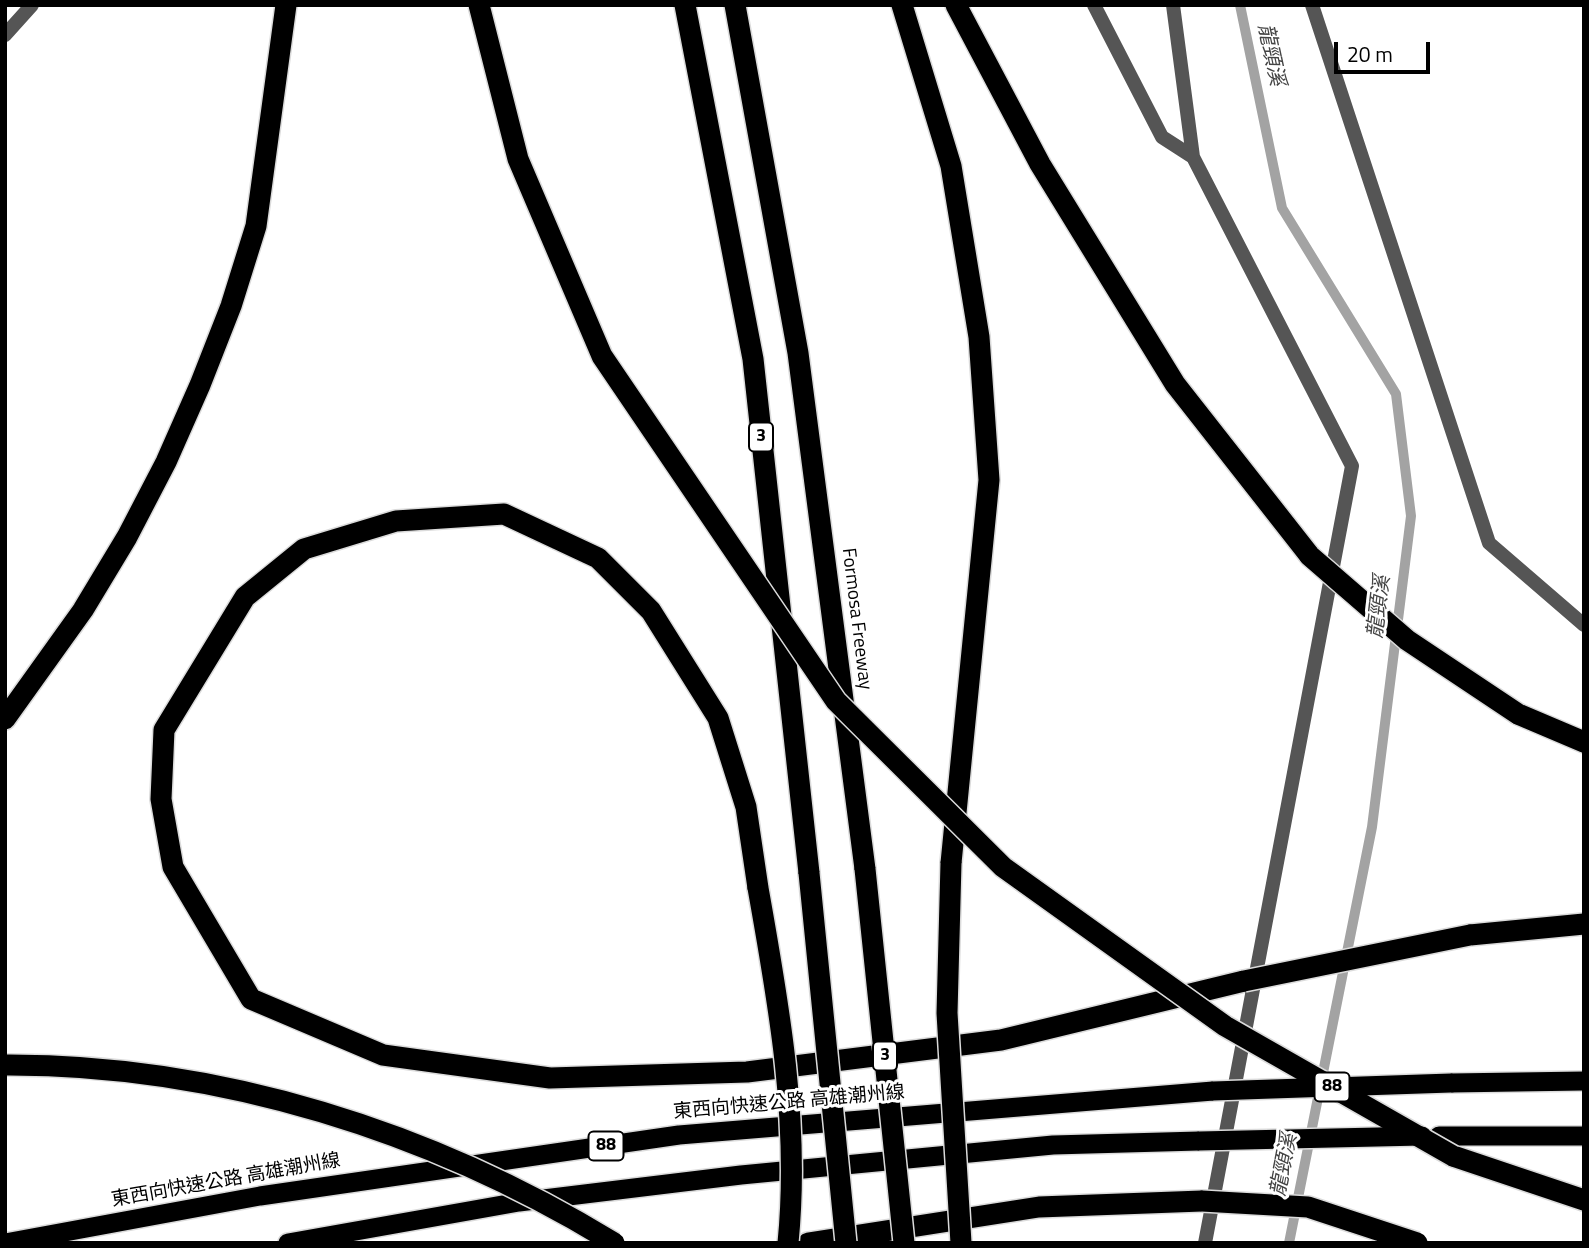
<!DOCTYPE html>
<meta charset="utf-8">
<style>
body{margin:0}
#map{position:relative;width:1589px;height:1248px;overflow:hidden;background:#fff;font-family:"Titillium Web",sans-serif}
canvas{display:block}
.frame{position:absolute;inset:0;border:7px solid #000;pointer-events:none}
.scale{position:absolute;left:1334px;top:42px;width:96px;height:32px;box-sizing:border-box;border:4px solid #000;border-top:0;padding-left:9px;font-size:21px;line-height:24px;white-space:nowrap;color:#000;-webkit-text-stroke:5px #fff;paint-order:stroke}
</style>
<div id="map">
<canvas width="1589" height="1248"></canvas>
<div class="frame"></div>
<div class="scale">20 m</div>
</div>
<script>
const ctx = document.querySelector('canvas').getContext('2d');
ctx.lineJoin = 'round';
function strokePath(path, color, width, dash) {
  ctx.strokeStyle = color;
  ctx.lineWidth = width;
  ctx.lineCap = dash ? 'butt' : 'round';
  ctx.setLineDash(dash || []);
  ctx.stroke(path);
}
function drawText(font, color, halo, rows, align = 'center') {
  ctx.font = font + ' "Titillium Web","Noto Sans TC",sans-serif';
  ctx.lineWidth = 6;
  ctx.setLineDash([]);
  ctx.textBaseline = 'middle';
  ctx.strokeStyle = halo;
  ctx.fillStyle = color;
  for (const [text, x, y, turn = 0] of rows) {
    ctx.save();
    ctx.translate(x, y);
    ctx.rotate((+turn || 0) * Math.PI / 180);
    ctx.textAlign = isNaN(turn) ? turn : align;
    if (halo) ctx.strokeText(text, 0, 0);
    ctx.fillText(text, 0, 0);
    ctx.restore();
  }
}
strokePath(new Path2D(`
 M1240,5L1282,208L1396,394L1411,516L1372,827L1289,1243`), '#a3a3a3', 10);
const trunk = new Path2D(`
 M1451,1083L1584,1081
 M1439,1136H1584
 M5,1243L260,1196L679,1135L1213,1091
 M288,1243L519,1202L741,1175L1053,1145L1199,1141`);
const motorway = new Path2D(`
 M685,5L753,359L809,873
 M735,5L798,353L865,869
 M902,5L951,166L979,337L989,480L951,863
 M956,5L1040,164L1175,384L1310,556
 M1518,714L1584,742
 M5,719L83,610L127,537L166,462L200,385L231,306L256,226L286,5
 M758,888L746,807L718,718L651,611L598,558L504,514L396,521L304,549L245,597L164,730L161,799L173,867L251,999L383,1055L550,1078L747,1072L1001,1040L1244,981
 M1470,935L1584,924
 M1453,1156L1584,1200
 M808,1243L1039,1207L1202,1201`);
strokePath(trunk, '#dbdbdb', 22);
strokePath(motorway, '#dbdbdb', 24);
strokePath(new Path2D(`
 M1094,5L1162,137L1193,157
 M1173,5L1193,157L1352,466L1205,1243
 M1312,5L1489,543L1584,625`), '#555', 14);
strokePath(new Path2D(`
 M5,35L32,5`), '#555', 14);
strokePath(trunk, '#000', 19);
strokePath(motorway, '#000', 21);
const trunkBridge = new Path2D(`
 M1213,1091L1451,1083
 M1199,1141L1422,1136`);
const motorwayBridge = new Path2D(`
 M479,5L518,159L602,356L836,701L1003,867L1225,1026L1453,1156
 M1310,556L1407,640L1518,714
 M951,863L947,1013L961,1243
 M865,869L904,1243
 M809,873L846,1243
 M758,888C779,1005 800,1123 788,1243
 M1244,981L1470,935
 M5,1065C219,1064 433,1132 614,1243
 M1202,1201L1308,1207L1417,1243`);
strokePath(trunkBridge, '#dbdbdb', 22, []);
strokePath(motorwayBridge, '#dbdbdb', 24, []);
strokePath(trunkBridge, '#000', 19);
strokePath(motorwayBridge, '#000', 21);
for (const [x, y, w] of [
 [761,437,24],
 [885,1056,24],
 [1332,1087,35],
 [606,1146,35]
]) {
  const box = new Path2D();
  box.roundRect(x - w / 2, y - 14.5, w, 29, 5);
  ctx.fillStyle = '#fff';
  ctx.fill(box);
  strokePath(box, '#000', 2);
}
drawText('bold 18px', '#000', null, [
 ["3",761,437],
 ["3",885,1056],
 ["88",1332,1087],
 ["88",606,1146]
]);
drawText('19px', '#000', '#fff', [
 ["Formosa Freeway",856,619,83],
 ["東西向快速公路 高雄潮州線",789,1103,-5],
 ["東西向快速公路 高雄潮州線",226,1181,-10]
]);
drawText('italic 21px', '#444', '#fff', [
 ["龍頸溪",1270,55,78],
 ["龍頸溪",1380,607,-83],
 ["龍頸溪",1285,1165,-79]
]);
</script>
